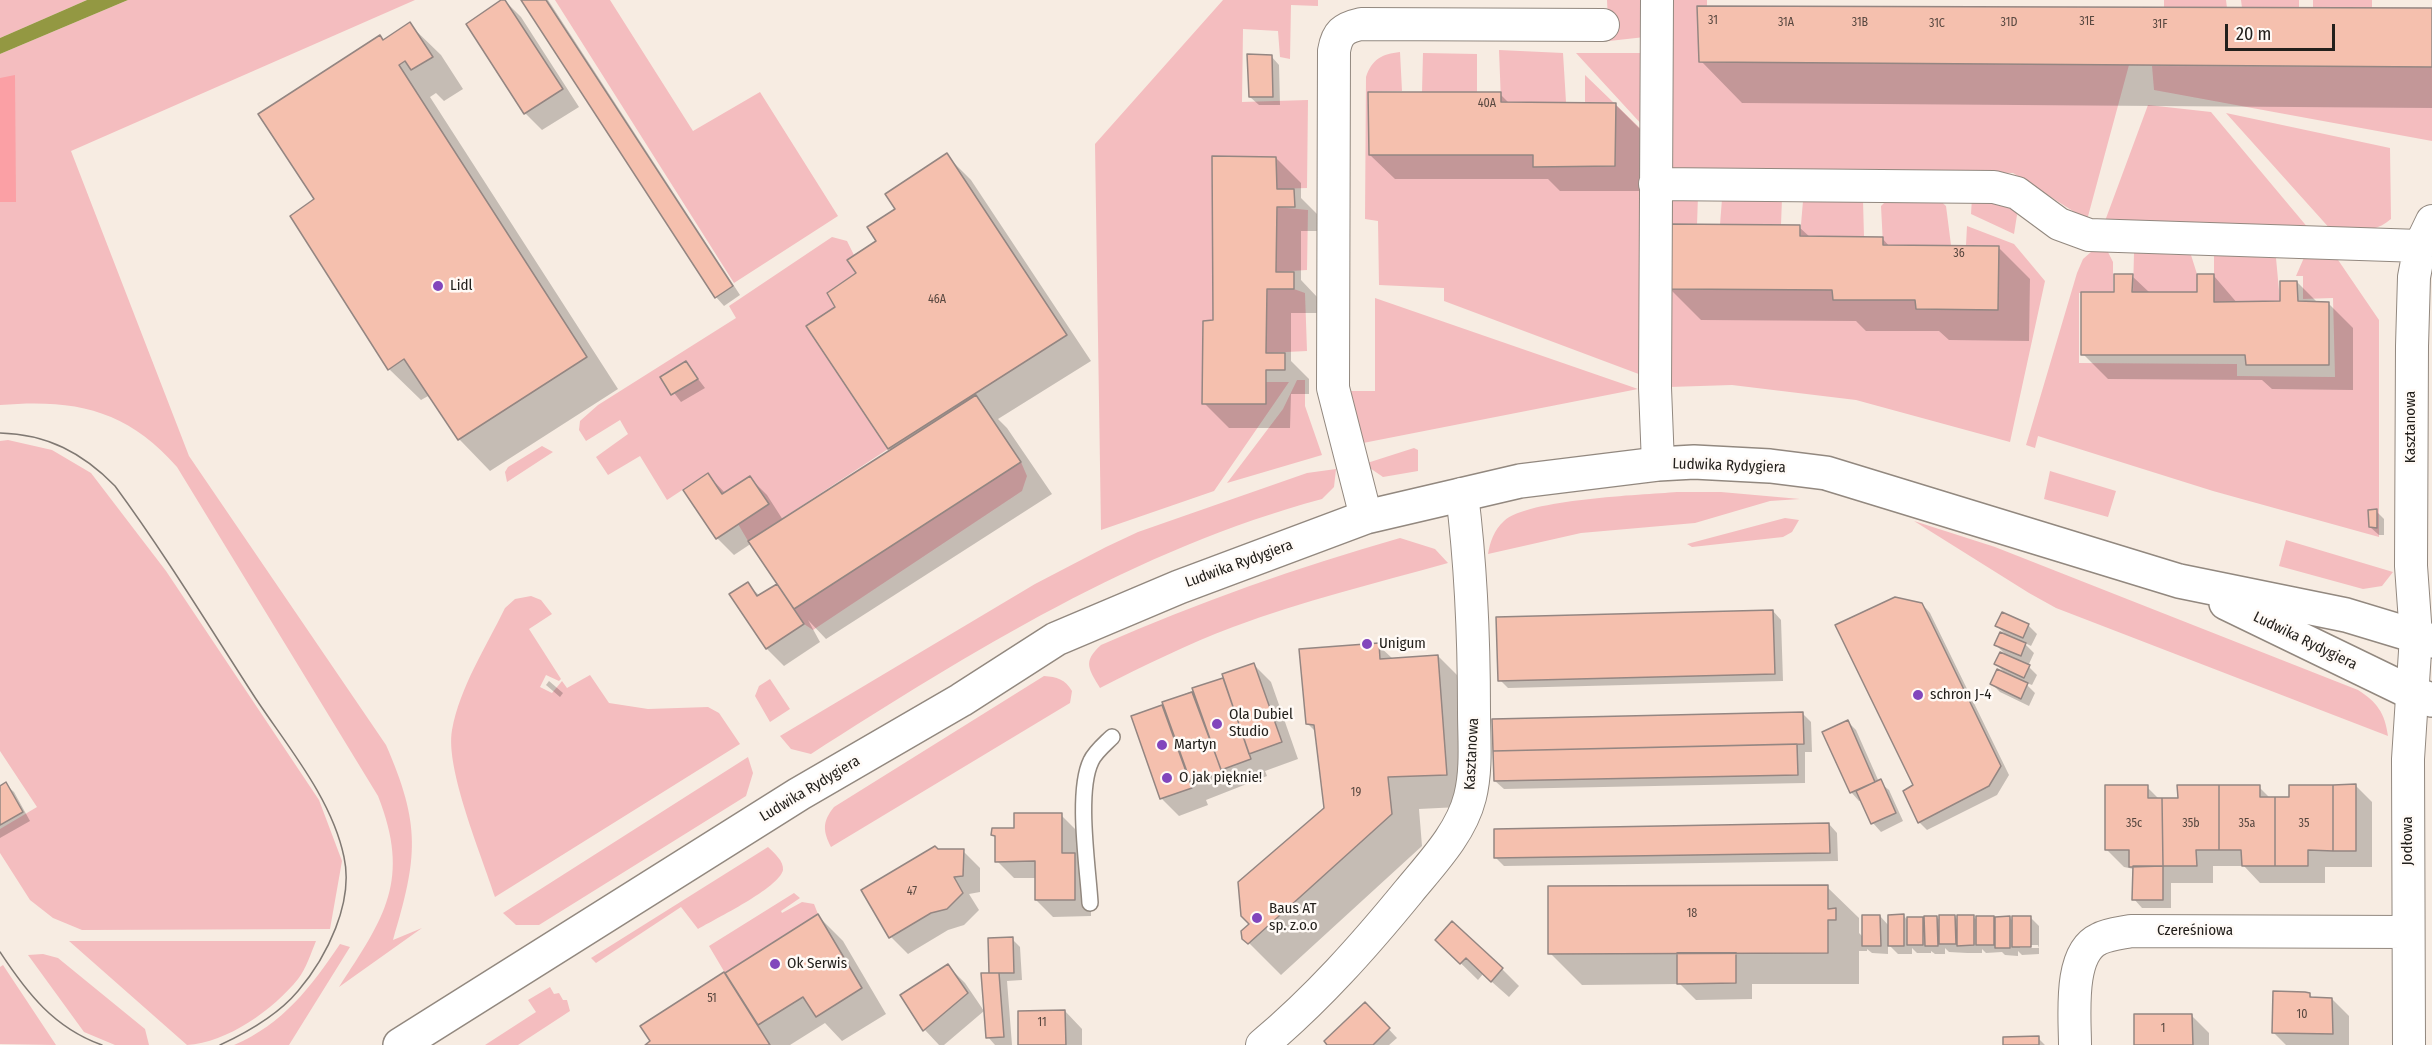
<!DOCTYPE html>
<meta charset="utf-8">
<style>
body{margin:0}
#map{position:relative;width:2432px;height:1045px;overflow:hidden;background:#f7ece2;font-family:"Fira Sans Condensed",sans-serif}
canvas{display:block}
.scale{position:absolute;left:2225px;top:24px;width:110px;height:27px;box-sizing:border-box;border:3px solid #23201c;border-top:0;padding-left:8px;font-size:18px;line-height:21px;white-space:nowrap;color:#23201c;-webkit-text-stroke:4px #fffaf6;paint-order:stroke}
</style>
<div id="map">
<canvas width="2432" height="1045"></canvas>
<div class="scale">20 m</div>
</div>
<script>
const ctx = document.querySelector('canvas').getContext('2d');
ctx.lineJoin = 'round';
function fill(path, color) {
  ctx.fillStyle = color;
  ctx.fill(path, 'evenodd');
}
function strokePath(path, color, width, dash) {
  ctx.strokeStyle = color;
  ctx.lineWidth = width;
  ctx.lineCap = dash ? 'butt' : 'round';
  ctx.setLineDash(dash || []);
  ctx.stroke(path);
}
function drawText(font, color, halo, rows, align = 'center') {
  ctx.font = font + ' "Fira Sans Condensed",sans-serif';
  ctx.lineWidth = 5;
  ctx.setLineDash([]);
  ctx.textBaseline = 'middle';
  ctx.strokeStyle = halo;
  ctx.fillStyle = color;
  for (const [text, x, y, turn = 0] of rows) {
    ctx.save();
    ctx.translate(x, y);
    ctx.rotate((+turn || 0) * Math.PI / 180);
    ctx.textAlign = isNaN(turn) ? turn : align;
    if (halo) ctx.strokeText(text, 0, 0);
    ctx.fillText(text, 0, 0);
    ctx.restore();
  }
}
fill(new Path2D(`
 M0,0H87L0,38Z
 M128,0H415L71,151L189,456L386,745C421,825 418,857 393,940L422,928L339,987C385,917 411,880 378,796L177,467C126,409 75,399 0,405V54Z
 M555,0H610L693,131L760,92L838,216L734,283Z
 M1223,0H1318V6L1291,5L1290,59L1280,57L1278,31L1243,29L1242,102L1308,100L1307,188L1277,189L1276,157H1212L1213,320L1203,321L1202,403L1266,404V382H1289L1214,491L1101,530L1095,144Z
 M1607,0H1648L1645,37L1609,41Z
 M1669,0H1707V6H1697L1700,62L2129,65L2087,220L2013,173L1669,168Z
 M2164,0H2226L2227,8L2164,7Z
 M2241,0H2299V8H2242Z
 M2313,0H2372V8H2313Z
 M1499,50L1563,53L1566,102H1501Z
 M1400,52L1402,91L1368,92L1369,155H1533V167L1615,166L1613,107L1585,102V75L1642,130L1644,376L1444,301V288L1379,285L1378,221L1365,219L1366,77C1372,59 1382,54 1400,52Z
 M1423,53L1477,54V92H1422Z
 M1576,53H1644V127Z
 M2152,66L2432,67V141L2154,90Z
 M2148,105L2211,112L2314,235L2105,221Z
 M2226,113L2390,148L2391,219C2374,234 2354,231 2332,231Z
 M1698,196L1697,225L1832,290L1915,300L1916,309L1998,310V246L1966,245L1967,226L2014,244L2045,281L2010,442L1856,400L1732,385L1669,387V198Z
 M1936,197L1946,206L1951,245H1883L1881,206L1889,198Z
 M1782,198L1781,225H1720L1722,199Z
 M1972,198L2015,207L2017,215L2014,234L1971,214Z
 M1863,200L1864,237L1800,236L1803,201Z
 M1277,207L1308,210L1307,270L1276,272Z
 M832,237L847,241L854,255L847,260L856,273L827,293L835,307L806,326L888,449L748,541L708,473L667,500L640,456L608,475L596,457L628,434L620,420L586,441L579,430L580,421L598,405L736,318L729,306Z
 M2091,252H2108L2113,262V293H2079V363L2237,364V376L2335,377L2333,298L2303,299V276H2296L2306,253L2334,254L2379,320V537L2213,491L2038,436L2035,448L2026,445L2077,273L2083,259Z
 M2134,253L2191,255L2197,274V292H2133Z
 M2214,255L2276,258L2280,301L2214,302Z
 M1267,289H1294L1305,293L1307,351L1266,353Z
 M1375,298L1638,389L1358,444L1351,391H1375Z
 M1297,380H1305V406L1322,455L1227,483L1283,409Z
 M8,440L52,450L91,473L166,571L319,800L342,861L330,929L82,930L53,918L30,900L0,853V829L37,807L0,751V441Z
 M542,446L553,452L507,482L505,472L508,467Z
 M1414,448L1418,450V471L1383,477L1364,464Z
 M1021,462L1027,476L1022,491L813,630L804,624L794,609Z
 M1336,469L1334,487L1322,499C1136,549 972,651 811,754L791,749L780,736L1035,584L1106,547L1138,532L1307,473Z
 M2050,471L2116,491L2108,517L2044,499Z
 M1677,492H1721L1800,499L1770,501L1695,523L1581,533L1488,554C1490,542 1494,530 1504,521C1528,499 1641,495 1677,492Z
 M1785,518L1799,520L1792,532L1783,537L1692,547L1687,544Z
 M1914,521L1995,547L2358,690C2377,702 2385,713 2388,736L2056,608L2029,593Z
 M1400,538L1435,549L1448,563C1376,583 1303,601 1233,627C1188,644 1143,666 1100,688C1089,669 1082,662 1101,645C1199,602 1298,567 1400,538Z
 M2286,540L2393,572L2382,586L2363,589L2279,566Z
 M531,596L541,600L552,614L529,629L561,679L559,681L546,675L540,687L552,693L562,681L567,688L590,675L609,703L648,709L708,707L719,713L740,744L495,897C482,856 445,769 452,730C460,687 486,647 505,608L515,599Z
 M1044,676C1057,677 1065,679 1072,691L1070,703L831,847C823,831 822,822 834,807Z
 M770,679L790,709L770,722L755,696L759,686Z
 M748,757L753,773L746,796L539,925H516L503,913Z
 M768,847C774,853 784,861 783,870C779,888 715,919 698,929L681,907L596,963L591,958Z
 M794,893L800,898L781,911L782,913L802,902L814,904L818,914L725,973L709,946Z
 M69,941H316C311,953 306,969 298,979C274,1009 227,1043 187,1045Z
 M340,944L350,947L289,1045H234C283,1024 311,987 340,944Z
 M43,954L58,958L145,1029L149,1045H115L84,1032L28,955Z
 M3,965L56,1045L0,1044V967Z
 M550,987L554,994L559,993L563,1000H567L570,1011L518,1045H485L536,1012L528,1000Z`), '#f4bdbf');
fill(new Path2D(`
 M15,75L16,202H0V78Z`), '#fba0a5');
fill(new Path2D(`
 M87,0H128L0,54V38Z`), '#939842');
fill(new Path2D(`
 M504,0L521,17L579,107L542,130L525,113Z
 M523,0H548L740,295L724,306L716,297Z
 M2432,10V108L1742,103L1701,61Z
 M409,24L441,55L463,89L444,101L436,93L430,97L618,389L490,471L459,439L430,395L421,400L389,369L316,199L380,37L384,41Z
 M1271,56L1279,65L1280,105H1259L1250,97Z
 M1500,94L1510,104H1615L1640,129V191H1560L1548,179H1395L1370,155Z
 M946,155L971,180L1091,361L998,419L1007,428L1052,494L826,639L808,620L820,642L784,666L767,649L732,595L747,584L760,596L779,584L752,543L734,555L717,538L708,475L726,494L750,478L767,495L783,520L891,451L808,327L838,307L897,209Z
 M1276,158L1301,183V198L1319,216V231H1301V280L1318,298V313H1291V361L1309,379V394H1291L1290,428H1229L1204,403L1214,322Z
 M1799,227L1811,238H1882L1890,247H1998L2030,279L2029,341L1949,340L1939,331H1866L1856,321L1701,320L1669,288Z
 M2132,276L2150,293H2199L2214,276L2238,304L2282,303L2297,282L2318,303H2328L2353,328V390L2272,389L2262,380L2108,379L2083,354L2116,293Z
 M686,363L705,388L681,402L662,377Z
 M2376,511L2384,519V535H2379L2370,527Z
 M1922,604L1930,613L2009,775L1997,795L1927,830L1919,822L1914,785Z
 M1773,611L1781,620L1783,681L1508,688L1500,680Z
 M2028,625L2037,634L2031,646L2023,642L2034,653L2028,666L2037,675L2032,685L2024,682L2035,693L2029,706L2000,692L1992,684L2006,674L1996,664L2008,657L1996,645L2008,637L1997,626Z
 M1378,645L1393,659L1438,656L1470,688L1479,806L1419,809L1422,846L1281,975L1244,938L1326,809L1317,733L1307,723Z
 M1254,665L1271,682L1298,759L1265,771L1267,776L1206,800L1208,805L1179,816L1162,799L1133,717L1164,706L1163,703Z
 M549,681L563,693L560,697L546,685Z
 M1803,714L1811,722L1812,752H1805V783L1504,789L1495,781Z
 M1848,722L1856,730L1879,782L1889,790L1903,821L1881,832L1873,823L1862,800L1859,801L1851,792Z
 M5,784L14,792L30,821L0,838V787Z
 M2355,785L2372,802V867H2325V883H2260L2244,866H2213V883H2171V908H2142L2134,899V869L2124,867L2107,850L2147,787L2159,799H2179L2259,787L2271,799L2291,798Z
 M1061,815L1078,832L1091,871V916L1053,917L1036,900V878H1014L997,861L996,838L993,835Z
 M1829,824L1837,833L1838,861L1504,866L1496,858Z
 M938,850L963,851L980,868V892L969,894L979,910L964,925L948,930L908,954L891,937Z
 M1827,887L1859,918V933L1864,938L1880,916L1889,926L1904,916L1908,921L1923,919L1926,922L1936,917L1941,921L1954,916L1958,920L1973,917L1977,920L2010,918L2014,922L2030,917L2039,926V954L2022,955L2018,951V956L2005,955L2002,952L1986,953L1982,949V953H1967L1949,952L1945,948V954H1935L1931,951V953H1917L1912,948V954H1898L1888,944V954L1872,953L1867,949V951H1859V984H1752V999L1696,1000L1680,984L1582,985L1550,953ZM2020,945H2038L2039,948H2020Z
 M818,916L843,941L886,1014L842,1041L825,1023L790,1045H648L652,1042L642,1026Z
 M1012,939L1020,947L1022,980L1007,981L1012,1045H995L988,1037L990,975Z
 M1437,940L1502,969L1519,986L1509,997L1483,974L1478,980Z
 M948,966L965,983L984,1011L944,1045H939L925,1030L902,996Z
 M2309,994L2313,998L2332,999L2349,1016V1045H2286L2274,1033Z
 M1365,1004L1397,1038L1389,1045H1329Z
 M1065,1011L1082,1029V1045H1020Z
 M2192,1016L2209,1033V1045H2137Z
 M2038,1038L2045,1045H2004Z`), '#0003');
const building = new Path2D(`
 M501,0H505L563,89L524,114L466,24Z
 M521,0H546L733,286L715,298Z
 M1697,6L2432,8V67L1699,62Z
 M410,22L433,57L411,70L405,61L399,65L587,357L458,440L404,359L388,370L290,216L314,199L258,114L380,35L383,40Z
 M1247,54L1272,55L1273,97H1249Z
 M1368,92H1501V102L1616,103L1615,166L1533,167V155H1369Z
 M947,153L1067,335L888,449L806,326L835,307L827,293L856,273L847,260L876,241L867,227L895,209L885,194Z
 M1212,156L1276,157L1277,189H1294L1295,207H1277L1276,272H1294V289H1267L1266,353H1285V370H1266V404H1202L1203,321L1213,320Z
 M1668,224L1800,225V236L1883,237V245L1999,246L1998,310L1916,309L1915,300H1833L1832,290L1668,289Z
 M2114,274H2133L2132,292H2197V274H2214V302L2280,301V281H2297L2298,301L2329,302V365H2246L2245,355H2081V292H2114Z
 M686,361L698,379L671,395L660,377Z
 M976,395L1021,462L794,609L748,541Z
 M708,473L722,494L750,476L769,504L716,539L683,490Z
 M2377,509V528L2369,527L2368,510Z
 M748,582L757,596L777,584L804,624L766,649L729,594Z
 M1895,597L1922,603L2001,766L1989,786L1918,823L1903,791L1913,785L1835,625Z
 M1773,610L1775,674L1498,681L1496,617Z
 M2002,612L2029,624L2023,638L1995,626Z
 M2000,632L2026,643L2021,656L1994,645Z
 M1379,643L1380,659L1438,655L1447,775L1388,777L1392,814L1248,944L1242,939L1241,931L1249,924L1241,916L1238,882L1324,808L1314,725L1306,724L1299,649Z
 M2000,652L2030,665L2024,678L1994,664Z
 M1254,663L1282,742L1249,754L1222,674Z
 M1997,669L2028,683L2021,699L1990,684Z
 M1223,678L1251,759L1221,770L1192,688Z
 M1192,692L1222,772L1191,783L1162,702Z
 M1162,705L1192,788L1160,799L1131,716Z
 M1803,712L1804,744L1493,751L1492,719Z
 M1848,720L1875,782L1850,793L1822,732Z
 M1797,744L1798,775L1494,781L1493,751Z
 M1881,779L1896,813L1871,824L1856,791Z
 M6,782L23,812L0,825V786Z
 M2356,784V851H2333V785Z
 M2105,785H2148V798H2162L2163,866L2129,867V850H2105Z
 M2177,785H2219V850H2196L2197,866H2163L2162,798H2178Z
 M2219,785H2260V797H2275V866H2242L2241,850H2219Z
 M2289,785H2333V851L2308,850V866H2275V797H2289Z
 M1014,813H1062V853H1075V900H1035V861L995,862V836L991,835L992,828H1014Z
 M1829,823L1830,853L1494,858V829Z
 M935,846L938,849H964L963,876L954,877L963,893L947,909L931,913L889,938L861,890Z
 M2133,866H2163V900H2132Z
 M1828,885V909L1836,908V920H1828V953L1548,954V886Z
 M818,914L862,988L816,1017L803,997L758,1025L725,973Z
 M1904,914V946H1888V915Z
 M1862,915H1880L1881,946H1862Z
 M1939,915H1955L1956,944H1939Z
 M1957,915H1974V945L1957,946Z
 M1924,916H1937L1938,946H1925Z
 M1976,916H1994V945H1976Z
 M2010,916V948H1995V917Z
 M2012,916H2031V947H2012Z
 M1907,917H1923V945H1907Z
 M1452,921L1503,968L1491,982L1466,958L1460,964L1435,940Z
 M1013,937L1014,973H989L988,938Z
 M1677,953H1736V983L1677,984Z
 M948,964L968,993L923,1031L900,995Z
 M724,972L770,1045H645L650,1041L640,1026Z
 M981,973H999L1004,1037L986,1038Z
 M2273,991L2305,992L2310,993V997L2332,998L2333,1034L2272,1033Z
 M1365,1002L1390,1028L1373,1045H1327L1324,1041Z
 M1065,1010L1066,1045H1018V1011Z
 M2134,1014H2192L2193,1045H2134Z
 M2039,1036V1045H2003V1037Z`);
fill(building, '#f5c0ae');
strokePath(building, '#948682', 1.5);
const lane = new Path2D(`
 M1090,903C1088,868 1076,792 1091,761C1095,752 1105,744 1112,737`);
const street = new Path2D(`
 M1657,0L1655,388L1658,464
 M1655,184L1994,187L2017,193L2059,224L2089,235L2420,246
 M1366,517L1333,388L1334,51C1337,33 1343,28 1361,24L1603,25
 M1262,1045C1317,999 1364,946 1409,891C1432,863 1461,833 1470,797C1477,769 1474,739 1474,711C1474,638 1471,566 1462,494
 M2075,1045C2075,1017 2068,953 2099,939C2108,934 2121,933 2131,931L2407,932
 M2409,1045L2408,759L2416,636L2411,566L2412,346L2414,277L2420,246L2432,221`);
const secondary = new Path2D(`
 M2226,603L2414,694L2432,700
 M400,1045L799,794L961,700L1056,639L1179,587L1366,517L1520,481L1658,464L1694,462L1770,466L1826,473L2179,581L2346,615L2432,641`);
strokePath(lane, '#92887f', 18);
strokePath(street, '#92887f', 34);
strokePath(secondary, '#92887f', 36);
strokePath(lane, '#fff', 15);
strokePath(street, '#fff', 32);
strokePath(secondary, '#fff', 33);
strokePath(new Path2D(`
 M0,433C47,434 83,453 115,486C165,554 210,628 256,699C288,747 332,799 344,857C354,902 327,957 298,991C278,1015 248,1032 220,1045
 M0,952C27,993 54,1028 102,1045`), '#807973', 1.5);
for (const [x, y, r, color] of [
 [438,286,6,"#8246bc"],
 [1367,644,6,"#8246bc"],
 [1918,695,6,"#8246bc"],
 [1217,724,6,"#8246bc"],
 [1162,745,6,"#8246bc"],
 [1167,778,6,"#8246bc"],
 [1257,918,6,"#8246bc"],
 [775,964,6,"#8246bc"]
]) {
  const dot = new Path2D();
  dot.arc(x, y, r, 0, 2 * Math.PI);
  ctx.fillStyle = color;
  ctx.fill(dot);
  strokePath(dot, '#fffaf6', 2);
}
drawText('12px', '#584840', null, [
 ["31",1713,21],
 ["31E",2087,22],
 ["31A",1786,23],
 ["31B",1860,23],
 ["31D",2009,23],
 ["31C",1937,24],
 ["31F",2160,25],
 ["40A",1487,104],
 ["36",1959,254],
 ["46A",937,300],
 ["19",1356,793],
 ["35c",2134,824],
 ["35b",2191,824],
 ["35a",2247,824],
 ["35",2304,824],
 ["47",912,892],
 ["18",1692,914],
 ["51",712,999],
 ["10",2302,1015],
 ["11",1042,1023],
 ["1",2163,1029]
]);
drawText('15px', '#23201c', '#fffaf6', [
 ["Lidl",450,286],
 ["Unigum",1379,644],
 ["schron J-4",1930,695],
 ["Ola Dubiel",1229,715],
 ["Studio",1229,732],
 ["Martyn",1174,745],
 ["O jak pięknie!",1179,778],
 ["Baus AT",1269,909],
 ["sp. z.o.o",1269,926],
 ["Ok Serwis",787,964]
], 'left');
drawText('15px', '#23201c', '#fffaf6', [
 ["Kasztanowa",2411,427,-90],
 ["Ludwika Rydygiera",1729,466,2],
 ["Ludwika Rydygiera",1239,564,-20],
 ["Ludwika Rydygiera",2305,641,26],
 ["Kasztanowa",1472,754,-87],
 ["Ludwika Rydygiera",810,789,-31],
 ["Jodłowa",2408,841,-90],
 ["Czereśniowa",2195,931]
]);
</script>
